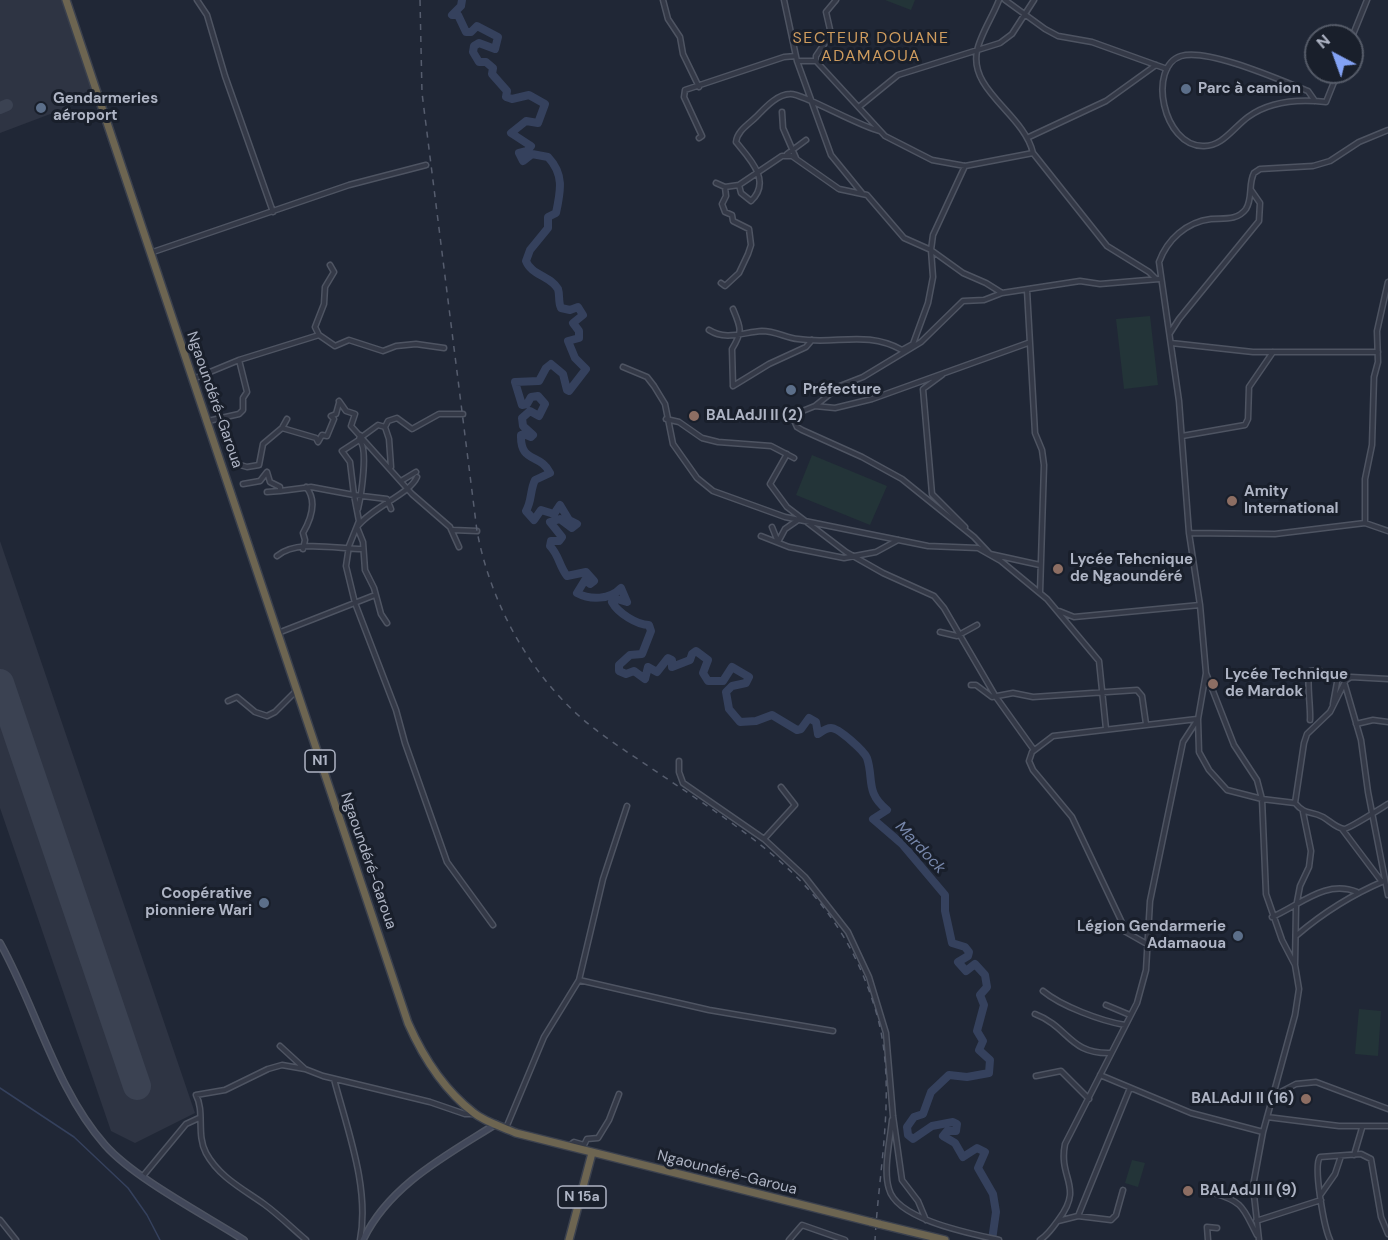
<!DOCTYPE html>
<meta charset="utf-8">
<style>
body{margin:0}
#map{position:relative;width:1388px;height:1240px;overflow:hidden;background:#202736;font-family:"DM Sans",sans-serif}
canvas{display:block}
.north{position:absolute;left:1304px;top:24px;width:60px;height:60px;box-sizing:border-box;background:#191f2b;border:2px solid #555b68;border-radius:50%;rotate:319deg;font-size:16px;font-weight:700;line-height:24px;text-align:center;color:#aeb4c4}
.north::after{content:'';display:block;margin:auto;width:21px;height:27px;background:#83a2f4;clip-path:polygon(50% 0,100% 100%,50% 72%,0 100%)}
</style>
<div id="map">
<canvas width="1388" height="1240"></canvas>
<div class="north">N</div>
</div>
<script>
const ctx = document.querySelector('canvas').getContext('2d');
ctx.lineJoin = 'round';
function fill(path, color) {
  ctx.fillStyle = color;
  ctx.fill(path, 'evenodd');
}
function strokePath(path, color, width, dash) {
  ctx.strokeStyle = color;
  ctx.lineWidth = width;
  ctx.lineCap = dash ? 'butt' : 'round';
  ctx.setLineDash(dash || []);
  ctx.stroke(path);
}
function drawText(font, color, halo, rows, align = 'center') {
  ctx.font = font + ' "DM Sans",sans-serif';
  ctx.lineWidth = 6;
  ctx.setLineDash([]);
  ctx.textBaseline = 'middle';
  ctx.strokeStyle = halo;
  ctx.fillStyle = color;
  for (const [text, x, y, turn = 0] of rows) {
    ctx.save();
    ctx.translate(x, y);
    ctx.rotate((+turn || 0) * Math.PI / 180);
    ctx.textAlign = isNaN(turn) ? turn : align;
    if (halo) ctx.strokeText(text, 0, 0);
    ctx.fillText(text, 0, 0);
    ctx.restore();
  }
}
fill(new Path2D(`
 M0,0H66L98,96L0,133Z
 M0,541L195,1113L135,1143L111,1131L0,808Z`), '#2e3443');
fill(new Path2D(`
 M885,0H915L911,10Z
 M1150,316L1158,385L1124,389L1116,319Z
 M812,455L887,486L870,525L796,495Z
 M1359,1009L1381,1011L1378,1056L1355,1054Z
 M1132,1160L1145,1163L1138,1187L1125,1183Z`), '#233438');
strokePath(new Path2D(`
 M0,1088L74,1137L128,1188L147,1215L160,1240`), '#35415d', 1.5);
strokePath(new Path2D(`
 M462,0L461,6L452,15H458L466,32H471L477,26L498,37L495,49L479,43L474,46L473,52L479,62H486L493,68L492,74L507,91L506,97L512,99L529,95L545,104L538,123L526,121L511,133L531,146L527,151L519,153L523,161L532,154L548,157C564,174 561,190 556,213L548,217V228L530,250L526,261C531,275 551,276 558,289C560,295 558,302 561,308L570,310L578,307L583,315L573,323L579,331V338L568,341L575,358L586,369L569,391L567,390L563,374L551,364L546,368L539,381L515,382L522,405L527,404L531,397L538,396L545,404L539,416L530,411L522,418L523,426L533,435L531,437L524,434L521,435C520,464 541,453 550,473L535,480C530,490 532,501 526,511L534,520L541,510L554,514L560,505L569,520L577,524L572,528L560,519L550,522L562,537L559,541H551L550,546C559,555 559,566 567,576L586,572L594,581L590,584L585,580L577,593C590,600 610,600 621,588L627,602L617,599L612,602C618,613 637,625 649,625L651,631L642,654L630,655L619,665V671L626,674L634,671L645,679L648,667L657,672L668,658L672,660V667L690,660L692,654L696,651L708,660L703,673L708,681H723L732,667L749,677L746,683L732,686L726,692L729,709L740,722L756,721L772,715L797,730L801,729L809,718L816,722L818,734C821,732 826,728 831,728C839,728 864,751 867,758C874,779 865,792 887,810L873,819L902,844L945,895V911L952,943L965,947L969,952L968,956L958,962L966,971L975,964L985,975L987,987L980,995L984,1005L977,1031L983,1041L979,1050L990,1060L989,1073L967,1077L949,1075L931,1092L923,1114L914,1117L907,1127L908,1135L913,1139L932,1126L953,1122L957,1124L956,1131H947L943,1136L955,1143L963,1157L977,1148L985,1152L978,1168L993,1194L996,1212L992,1240`), '#35415d', 8);
strokePath(new Path2D(`
 M0,108L7,105`), '#3b4252', 12);
strokePath(new Path2D(`
 M0,683L137,1086`), '#3b4252', 28);
const street = new Path2D(`
 M197,0L207,15L225,76L273,212
 M663,0L668,19L680,37L683,54L699,87
 M784,0L797,61L831,155L862,193
 M836,0L826,12L831,34L816,56V61L885,136L932,160L965,166L1033,153
 M999,0C993,16 980,35 977,51C969,91 1024,114 1033,153L1107,246L1149,272L1156,279
 M1005,0L1045,29L1058,36L1092,42L1167,69
 M1352,37L1367,0
 M797,61H816
 M1315,101L1308,91C1280,80 1208,48 1181,56C1147,67 1163,146 1203,146C1222,147 1233,128 1248,117C1270,101 1300,99 1326,102L1338,72
 M860,106L898,75L1000,43L1012,34L1034,0
 M782,112L783,128L796,158
 M1029,137L1106,101L1156,65
 M699,138L702,136L684,97L685,90L784,57L796,56
 M787,154L806,140
 M716,183L725,187L739,185L782,156H792L839,189L867,195L904,238L931,250L963,273L986,283L1002,293L1080,281L1100,284L1159,279
 M739,185L741,193L751,201C772,181 750,159 736,142C737,131 749,124 756,117C764,109 777,94 790,94C802,93 858,126 880,131
 M150,253L349,185L426,165
 M721,283L725,286L739,273L748,254L751,245L749,229L733,221L732,215L725,212L722,204L726,196L725,187
 M1027,290L1035,433L1042,450L1044,465L1040,592
 M1002,293L984,300L963,301L921,342L863,377L840,386L815,406L800,412L793,418L797,427L802,430L862,457L902,479L974,537L990,554L1040,565
 M733,309C741,328 743,331 732,349L733,386
 M709,330C726,341 744,332 762,331C775,331 787,338 798,339C836,345 866,330 902,350L913,344L928,303L933,277L931,250L933,235L965,166
 M1170,333L1179,319L1259,221L1260,203L1251,190
 M319,335L335,346L349,340L383,351L396,346L416,344L444,348
 M1171,343L1253,352H1378
 M623,367L647,377L654,386L665,404L673,444L697,478L713,491L785,517L928,546L978,548L1001,561L1047,599L1099,661L1106,729
 M942,375L923,389L932,494L965,527
 M193,379L239,360L319,335L315,327L324,304L325,287L334,272L330,265
 M733,386L769,364L806,347L812,340
 M339,401L346,411L355,414L351,426L412,494L450,527L459,547
 M815,406L835,408L872,399L1028,343
 M666,419L679,422L702,438L718,442L771,446L794,458
 M208,421L239,414L243,410V398L247,392L239,360
 M385,427L388,421L397,418L412,429L439,414H463
 M282,428L287,419
 M360,435L359,440L342,451L350,462L354,495L387,499L391,509
 M363,436L378,425L385,427L389,439L391,467
 M1182,436L1245,425L1248,419L1249,387L1273,352
 M787,454L770,484L787,507L846,552L883,573L934,596L944,608L996,697L1034,750
 M237,464L247,467L259,465L263,444L282,428L316,438L318,442L322,435L327,436L334,419L331,416L336,414L339,403
 M401,481L416,472
 M243,484L260,481L267,472L270,482L280,487V491L311,487L354,495L359,521L349,546L346,566L355,603L396,710L405,743L447,862L493,925
 M267,492L280,491
 M358,509C361,496 369,447 359,440
 M1365,523V479L1372,445L1374,377L1378,362L1377,331L1388,282
 M772,527L778,542L785,529L798,520
 M453,530L477,531
 M1189,533L1275,534L1365,523L1388,531
 M761,536L789,547L844,558L876,552L898,540
 M303,549L305,540L303,533C311,519 318,501 306,487
 M277,556C297,539 338,549 362,549
 M1059,611L1074,617L1200,605
 M387,623L381,614L374,588L365,570L363,542L357,527C372,507 410,494 417,477
 M940,632L957,636L977,625
 M278,633L375,595
 M1206,673L1234,745L1257,780L1262,799L1295,803C1306,816 1310,810 1323,817C1330,821 1336,828 1344,829C1349,829 1381,808 1388,804
 M971,685H976L992,697L1013,693L1033,697L1137,690L1142,696L1146,724
 M1345,685L1361,740L1368,792L1388,895
 M228,701L237,697L255,712L267,716L275,712L296,691
 M1310,720C1311,708 1306,678 1310,671L1318,670L1338,677L1333,704
 M1356,724L1373,720L1388,722
 M679,761V772L683,783L764,839L805,877L848,932L869,977L886,1033L893,1116L902,1180L918,1201L926,1220
 M1295,803L1304,743L1307,734L1330,712L1346,680L1351,677L1388,679
 M1342,829L1382,882
 M764,839L795,805L781,787
 M1272,917C1300,905 1326,879 1357,892
 M1091,924H1112L1147,944
 M1126,931L1072,817L1033,770L1029,761L1032,752L1053,736L1197,719
 M1297,935C1324,912 1351,895 1384,881
 M1295,964L1296,907L1300,886L1309,867L1311,851L1303,812
 M579,980L709,1010L833,1031
 M1043,991C1061,1006 1101,1021 1125,1025
 M1106,1005L1130,1015
 M1035,1014C1069,1027 1069,1054 1110,1053
 M280,1046L305,1069L323,1076L430,1102L465,1114H474
 M305,1069L282,1065L268,1069L225,1090L196,1095C205,1112 196,1134 206,1153C219,1177 243,1189 264,1204C279,1215 292,1228 306,1240
 M1100,1075L1191,1113L1263,1132
 M1036,1076L1061,1071L1089,1099
 M334,1079C347,1129 370,1188 360,1240
 M1273,1096L1296,1084L1316,1082L1388,1109
 M1267,1117L1339,1126H1388
 M892,1120C890,1141 883,1170 889,1189C897,1220 973,1234 999,1240
 M506,1128L544,1037L579,980L603,879L627,806
 M569,1146L574,1142L584,1145L587,1139L598,1138L609,1120L619,1094
 M1354,1155L1362,1128
 M143,1176L186,1124L199,1118
 M1213,1193C1245,1202 1243,1209 1257,1235
 M1321,1194L1335,1174L1341,1156
 M1078,1216L1130,1088
 M0,1220L16,1240
 M1058,1221L1078,1216L1111,1220L1116,1215L1123,1190
 M1256,1221L1321,1200
 M789,1240L802,1225L845,1240
 M1040,1240C1048,1235 1054,1226 1059,1219C1084,1186 1058,1179 1065,1144L1137,1003L1146,970L1150,901L1183,742L1198,719
 M1208,1240L1207,1227L1217,1228
 M1259,1240L1253,1186L1263,1132L1295,1015L1299,989L1295,965L1282,940L1266,894L1262,799L1227,790L1209,770L1199,752L1198,719L1206,673L1200,605L1189,533L1179,401L1159,262C1167,240 1186,222 1211,219C1223,218 1237,221 1246,209C1253,198 1248,184 1254,173L1260,169L1313,166L1330,161L1359,142L1388,130
 M1330,1240C1324,1227 1313,1166 1320,1157L1361,1154L1371,1159L1381,1217L1388,1234`);
const secondary = new Path2D(`
 M0,943C36,1007 56,1090 105,1145C134,1178 205,1215 244,1240
 M363,1240C389,1185 447,1155 496,1124`);
const highway = new Path2D(`
 M66,0L408,1023C423,1057 444,1090 474,1113C485,1122 503,1127 516,1133L871,1222
 M879,1224L945,1240
 M569,1240L592,1153`);
strokePath(street, '#4e5462', 7);
strokePath(secondary, '#4e5462', 8);
strokePath(highway, '#3b414e', 10);
strokePath(street, '#343947', 4);
strokePath(secondary, '#42485a', 5);
strokePath(highway, '#6d6551', 7);
strokePath(new Path2D(`
 M420,0L422,93L477,531C490,600 526,668 578,715C600,735 626,751 651,768C754,838 840,886 877,1015C897,1088 879,1166 875,1240`), '#565d6e', 1.5, [6, 6]);
const highwayBridge = new Path2D(`
 M871,1222L879,1224`);
strokePath(highwayBridge, '#3b414e', 10, []);
strokePath(highwayBridge, '#6d6551', 7);
for (const [x, y, r, color] of [
 [1186,89,6,"#5c6f8a"],
 [41,108,6,"#5c6f8a"],
 [791,390,6,"#5c6f8a"],
 [694,416,6,"#8d6e63"],
 [1232,501,6,"#8d6e63"],
 [1058,569,6,"#8d6e63"],
 [1213,684,6,"#8d6e63"],
 [264,903,6,"#5c6f8a"],
 [1238,936,6,"#5c6f8a"],
 [1306,1099,6,"#8d6e63"],
 [1188,1191,6,"#8d6e63"]
]) {
  const dot = new Path2D();
  dot.arc(x, y, r, 0, 2 * Math.PI);
  ctx.fillStyle = color;
  ctx.fill(dot);
  strokePath(dot, '#191f2b', 2);
}
for (const [x, y, w] of [
 [320,761,30],
 [582,1197,48]
]) {
  const box = new Path2D();
  box.roundRect(x - w / 2, y - 11, w, 22, 4.5);
  ctx.fillStyle = '#191f2b';
  ctx.fill(box);
  strokePath(box, '#aeb4c4', 1.5);
}
drawText('bold 14px', '#aeb4c4', null, [
 ["N1",320,761],
 ["N 15a",582,1197]
]);
drawText('bold 15px', '#aeb4c4', '#191f2b', [
 ["Parc à camion",1198,89],
 ["Gendarmeries",53,99],
 ["aéroport",53,116],
 ["Préfecture",803,390],
 ["BALAdJI II (2)",706,416],
 ["Amity",1244,492],
 ["International",1244,509],
 ["Lycée Tehcnique",1070,560],
 ["de Ngaoundéré",1070,577],
 ["Lycée Technique",1225,675],
 ["de Mardok",1225,692],
 ["Coopérative",252,894,"right"],
 ["pionniere Wari",252,911,"right"],
 ["Légion Gendarmerie",1226,927,"right"],
 ["Adamaoua",1226,944,"right"],
 ["BALAdJI II (16)",1294,1099,"right"],
 ["BALAdJI II (9)",1200,1191]
], 'left');
drawText('15px', '#aeb4c4', '#191f2b', [
 ["Ngaoundéré-Garoua",214,400,71],
 ["Ngaoundéré-Garoua",368,861,71],
 ["Ngaoundéré-Garoua",727,1173,14]
]);
ctx.letterSpacing = '1.5px';
drawText('16px', '#cf9c5e', '#191f2b', [
 ["SECTEUR DOUANE",871,39],
 ["ADAMAOUA",871,57]
]);
ctx.letterSpacing = '0px';
drawText('italic 16px', '#7787ab', '#191f2b', [
 ["Mardock",920,848,47]
]);
</script>
